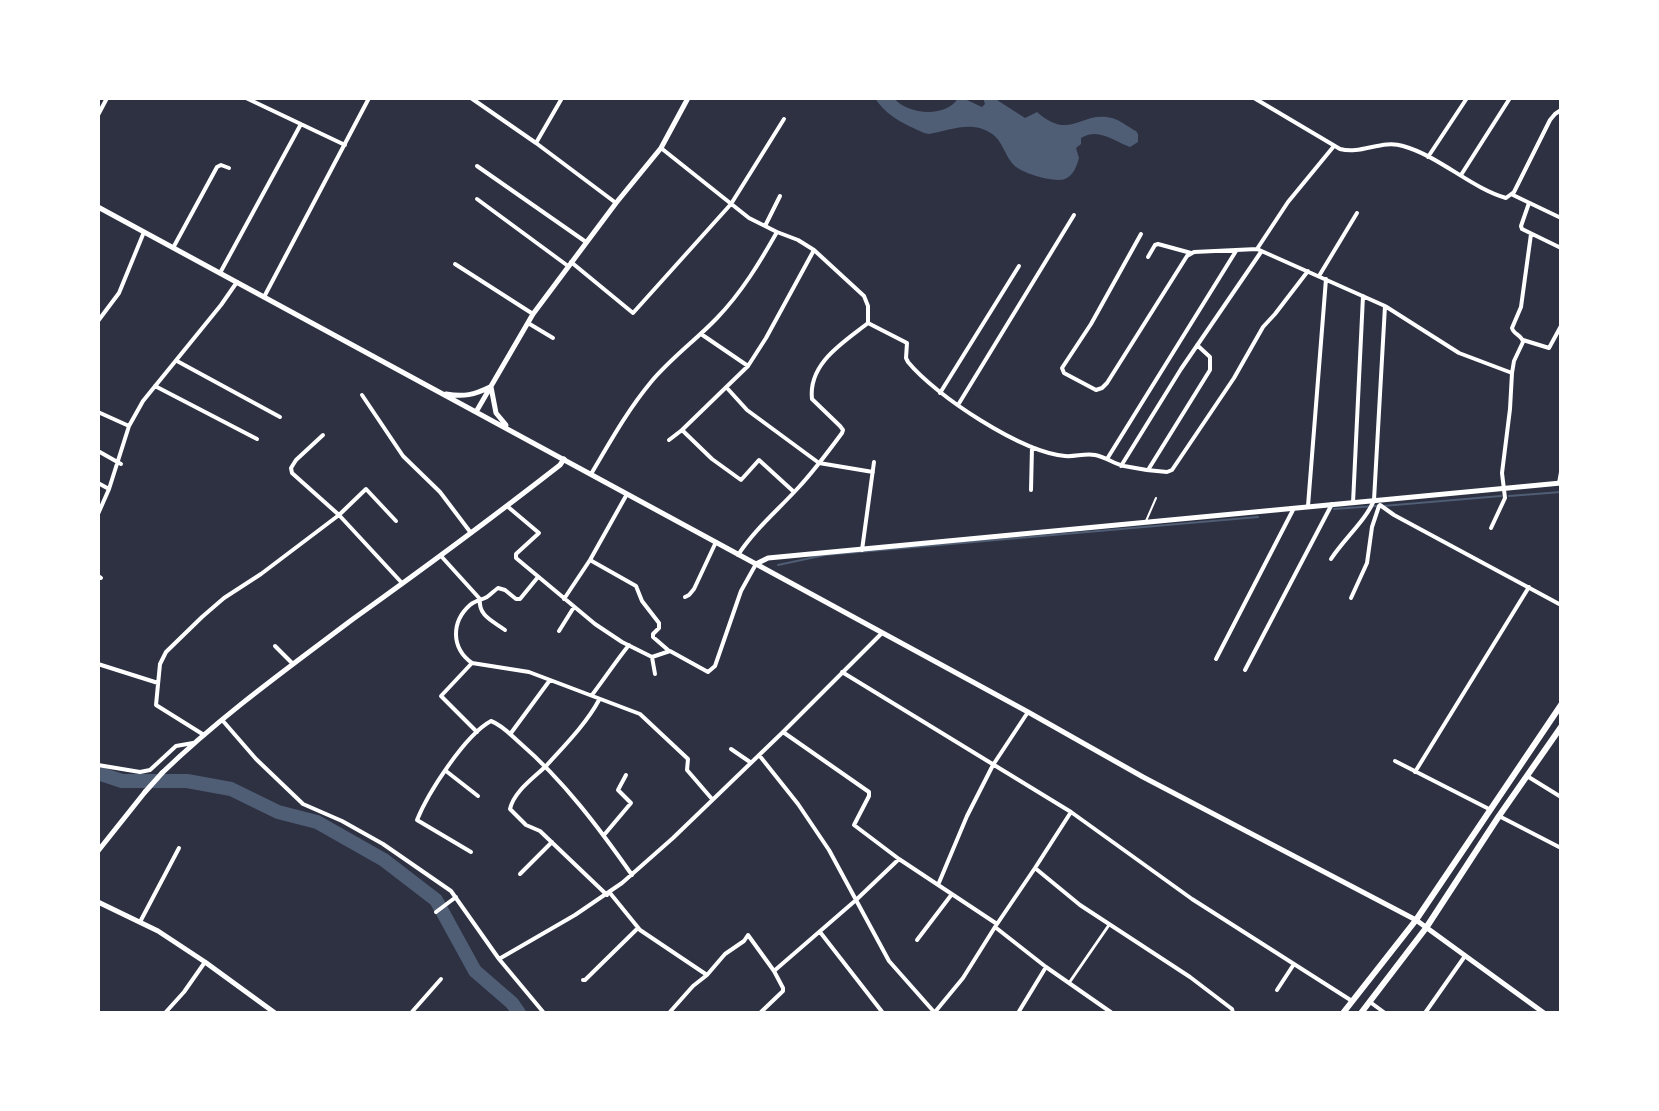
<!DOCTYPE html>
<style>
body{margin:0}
#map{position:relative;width:1659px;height:1111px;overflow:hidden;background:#2d3142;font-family:"Libre Baskerville",serif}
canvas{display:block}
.frame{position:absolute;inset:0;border:100px solid #fff;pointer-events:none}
</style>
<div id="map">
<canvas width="1659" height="1111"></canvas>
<div class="frame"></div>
</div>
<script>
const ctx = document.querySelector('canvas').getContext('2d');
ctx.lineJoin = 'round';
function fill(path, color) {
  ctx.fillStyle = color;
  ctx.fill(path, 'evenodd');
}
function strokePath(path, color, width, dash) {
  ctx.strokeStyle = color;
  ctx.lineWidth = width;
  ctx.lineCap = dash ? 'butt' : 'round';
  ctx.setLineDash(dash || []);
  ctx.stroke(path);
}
fill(new Path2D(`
 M875,98H894C907,115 947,118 958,98C966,98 974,104 982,107L985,104L983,98H997V100L1025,118L1037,112C1071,142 1080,110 1112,118C1120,120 1128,127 1136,131L1138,134V142L1130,147C1114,141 1098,127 1081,138V144L1076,148L1079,158C1077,166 1073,176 1065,179C1054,183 1019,173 1012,163C1002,150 1002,137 985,130C968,122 947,131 929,134L924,133C905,124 887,117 875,98Z`), '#4f5d75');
strokePath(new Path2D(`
 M1509,496L1561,492
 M1383,506L1501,496
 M1334,509L1376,506
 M778,565L825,555L1258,517`), '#4f5d75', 2);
strokePath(new Path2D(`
 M98,773L122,781H187L231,789L278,812L317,822L384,860L436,900L475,971L512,1003L519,1013`), '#4f5d75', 14);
strokePath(new Path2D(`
 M1146,521L1156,498`), '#fff', 2);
strokePath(new Path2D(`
 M1069,983L1109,925`), '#fff', 3);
strokePath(new Path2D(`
 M246,98L345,145
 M471,98L536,143L616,203
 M1254,98L1340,149C1361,155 1382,139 1403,146C1439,156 1471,188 1506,198L1514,192L1550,120L1555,114L1561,110
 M98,115L107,98
 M536,143L562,98
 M661,148L749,218L777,232L798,240L814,250L864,296L868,306V323C844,342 808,363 812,399L840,426L843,430L842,433C828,452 814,471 798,488C778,510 755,529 738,555
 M1428,157L1467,98
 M477,166L586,242
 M1461,175L1510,98
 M1513,195L1561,218
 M477,199L568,266
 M1529,203L1521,226L1522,229L1561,248
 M765,226L780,196
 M1141,234L1091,324L1062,368L1064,373L1096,390L1102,388L1107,383L1187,256L1194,252L1257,249L1385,306L1459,353L1512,373
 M173,248L217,167L221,165L229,168
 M1257,249L1288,202L1334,146
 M1148,257L1155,245L1158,244L1191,253
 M571,262L633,313L731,204L784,119
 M455,264L533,314
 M220,273L301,124
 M1319,276L1357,213
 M264,297L369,98
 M98,321L119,293L144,232
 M528,323L553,338
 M868,323L907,343L906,358L908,362C936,396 1021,452 1065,456C1075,457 1085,453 1095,455C1106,457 1114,464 1124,466C1138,469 1152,471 1167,472L1172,470L1234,378L1263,327L1275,314L1308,271
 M701,334L748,366
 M1523,340L1549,348L1561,326
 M177,361L280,417
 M155,386L257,439
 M727,388L747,410L819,463L873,472
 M940,393L1019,266
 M362,395L403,456L440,492L471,533
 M958,405L1074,215
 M98,412L129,426
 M682,430L712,459L741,480L759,460L794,492
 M323,435L296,460L291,468L292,473L339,515L402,583
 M669,440L682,430L748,366L766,338L814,250
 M98,451L121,464
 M1107,459L1236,251
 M1121,466L1181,369L1261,252
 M1148,470L1210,370V357L1197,345
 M591,474C610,442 627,411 651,382C671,358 696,340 717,318C742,292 760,262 777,232
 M98,483L109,489
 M1559,483L1561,472
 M1031,490L1032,447
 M1353,503L1363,296
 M1380,505L1394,515L1561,605
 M507,506L539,533L516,554V558L595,624L622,642L652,657L655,674
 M1308,506L1326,279
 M98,514L109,489L129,426L143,401L221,305L237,282
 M1491,528L1505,498L1502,473L1510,409L1512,373L1514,361L1523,342C1522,335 1513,334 1512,328L1521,307L1531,234
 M862,550L874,462
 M441,556L480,599C478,616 493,621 505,630
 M1331,559C1343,540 1367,519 1374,500L1385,306
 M590,560L636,586L642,601L659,623V628L653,634V637L668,650
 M98,576L101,578
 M685,597L689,595L694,589L716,542
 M1351,598L1367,563L1372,527L1379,506
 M564,599L590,560L627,494
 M559,631L574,607
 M275,646L293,664
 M652,657L670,651L708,672L715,666L741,591L756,564
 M1216,659L1294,508
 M472,663L529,672L640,714L688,759L687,770L712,799
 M472,663C451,648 451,622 470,605C476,600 482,600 487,597C491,594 494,591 498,588L505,590L516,599H520L538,577
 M472,663L441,696L477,732
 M98,664L158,683
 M1245,670L1332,504
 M842,672L1071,812L1192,899L1352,1001
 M592,695C605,678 616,661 629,645
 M599,700C586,724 565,745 547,765C534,778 514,791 510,809L526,825L540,831L607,895
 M223,721L256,759L303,804L342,821L383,844L451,891L499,959L544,1013
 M783,732L869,792V796L854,825L899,859L997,924
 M511,733L550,680
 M204,735L156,705L160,664L166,652L202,617L224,598L261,574L339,515L366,489L396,521
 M731,749L750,762
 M759,755L798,804L829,850L889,961L935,1013
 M1395,761L1489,809
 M98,765L140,772L150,770L176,746L193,743
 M446,771L478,796
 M1415,772L1529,587
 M1527,776L1561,797
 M1499,816L1561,848
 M604,835L631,803L618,790L626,775
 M471,852L417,820C428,793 465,735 491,721C502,725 511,735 520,743C564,781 599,828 632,875
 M1035,868L1080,905L1190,977L1232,1009L1233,1013
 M520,874L552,842
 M938,885L967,816L993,765L1028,712
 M610,893L640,930L707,975L725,954L744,941L748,935L774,971L783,988V991L760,1013
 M436,912L456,897
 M140,922L179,848
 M995,927L1046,967L1112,1013
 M820,932L883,1013
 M917,940L952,894
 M499,959L575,915L622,883L673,838L783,732L881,634
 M774,971L856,900L899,859
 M583,980H585L638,928
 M1277,990L1294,964
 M1370,1002L1385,1013
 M935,1012L963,978L995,927L1035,868L1071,812
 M165,1013L184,992L205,962
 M411,1013L441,979
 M669,1013L693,986L707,975
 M1018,1013L1046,967
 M1425,1013L1465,956`), '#fff', 4);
strokePath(new Path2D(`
 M756,564L1028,712L1143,777L1416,920L1544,1013
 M162,773C221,716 288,668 353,619C423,569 492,518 560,465L564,459
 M98,851L145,792
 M98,902L158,931L205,962L275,1013`), '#fff', 5);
strokePath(new Path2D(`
 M98,207L756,564L768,558L1561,483
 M491,387L496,413L506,425
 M446,394C464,397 474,395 490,387
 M476,412L533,314L616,203L661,148L688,98
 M145,792L162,773`), '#fff', 5);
strokePath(new Path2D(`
 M1343,1013L1416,920L1561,705
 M1361,1013L1426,928L1499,816L1561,727`), '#fff', 6);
</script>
